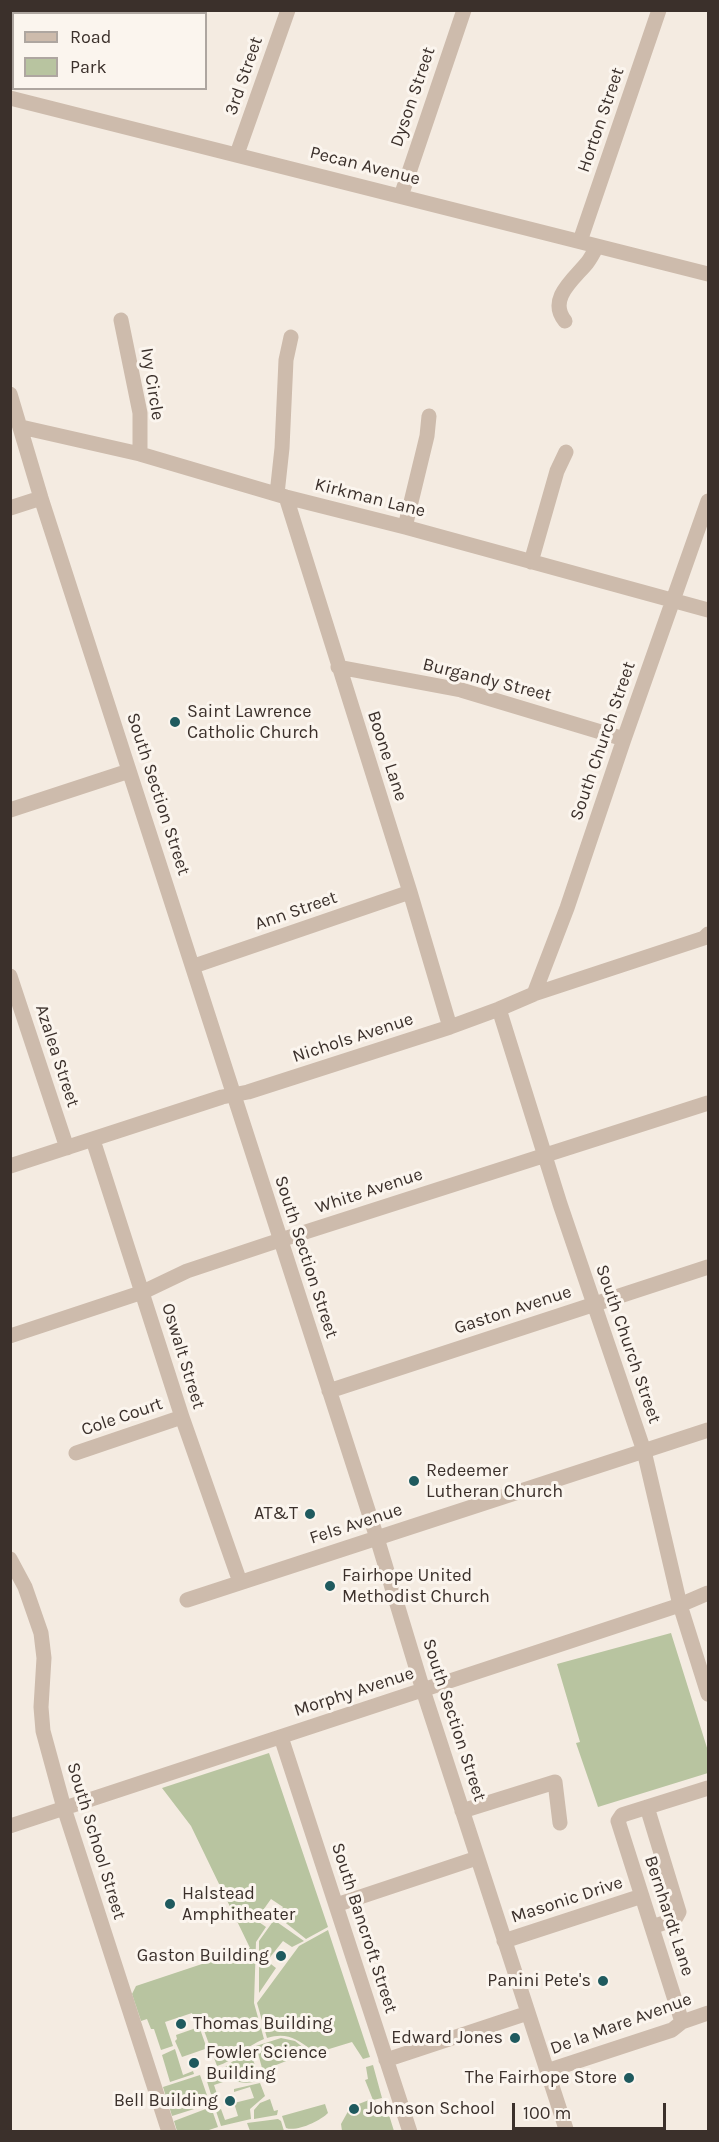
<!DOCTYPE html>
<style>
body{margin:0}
#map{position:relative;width:719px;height:2142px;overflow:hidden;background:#f4ebe1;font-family:Karla,sans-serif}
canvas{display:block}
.frame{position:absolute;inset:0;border:12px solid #3b302b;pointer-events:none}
.legend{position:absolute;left:12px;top:12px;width:195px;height:78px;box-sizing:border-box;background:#fbf5ee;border:2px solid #aea6a0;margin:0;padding:8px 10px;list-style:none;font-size:18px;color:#3b302b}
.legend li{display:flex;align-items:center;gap:12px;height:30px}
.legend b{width:30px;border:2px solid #aea6a0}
.scale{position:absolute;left:512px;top:2103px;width:154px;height:27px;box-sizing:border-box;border:3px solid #3b302b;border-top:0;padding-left:8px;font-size:18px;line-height:21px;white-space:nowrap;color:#3b302b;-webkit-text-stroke:4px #fbf5ee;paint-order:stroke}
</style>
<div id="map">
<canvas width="719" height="2142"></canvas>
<div class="frame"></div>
<ul class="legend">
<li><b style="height:8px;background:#cdbbac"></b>Road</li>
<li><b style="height:16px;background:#b8c4a0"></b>Park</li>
</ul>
<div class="scale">100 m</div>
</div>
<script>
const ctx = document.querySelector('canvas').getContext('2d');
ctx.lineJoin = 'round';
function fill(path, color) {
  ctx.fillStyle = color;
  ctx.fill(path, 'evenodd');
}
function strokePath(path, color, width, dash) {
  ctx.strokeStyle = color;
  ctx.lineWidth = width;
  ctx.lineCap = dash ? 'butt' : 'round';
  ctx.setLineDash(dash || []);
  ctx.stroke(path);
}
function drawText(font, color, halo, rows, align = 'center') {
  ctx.font = font + ' Karla,sans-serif';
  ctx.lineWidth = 6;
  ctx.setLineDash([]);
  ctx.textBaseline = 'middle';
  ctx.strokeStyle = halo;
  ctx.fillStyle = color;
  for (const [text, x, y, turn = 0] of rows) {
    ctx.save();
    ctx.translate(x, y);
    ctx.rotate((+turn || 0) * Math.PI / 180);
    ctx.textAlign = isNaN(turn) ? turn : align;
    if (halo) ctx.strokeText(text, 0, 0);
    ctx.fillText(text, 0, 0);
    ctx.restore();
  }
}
fill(new Path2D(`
 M671,1633L708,1751V1773L598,1807L576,1743L580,1742L557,1664Z
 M269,1753L328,1927L306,1939L277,1916L283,1907L271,1899L256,1920L266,1927L256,1942L254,2003L264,2039C246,2046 234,2061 217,2066L202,2025L197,2026L192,2013L165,2022L173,2046L161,2050L154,2029H151L147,2019L141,2021L132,1994L136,1986L250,1948L191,1826L162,1788Z
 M274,1920L304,1941L292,1947L283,1941L267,1961L276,1968L259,1993V1941Z
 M328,1930L370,2057L363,2059L352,2042L316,2053L315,2050H312C296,2039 287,2032 267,2038L257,2003L299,1946Z
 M196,2028L200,2029L206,2046L205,2049L182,2057L175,2041L177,2039L176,2035Z
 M281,2038L295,2041L309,2052L266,2069L268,2078L265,2079L256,2046Z
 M175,2049L183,2075L193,2071L194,2074L170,2082L162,2055Z
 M249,2049L260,2079C250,2085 240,2083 229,2079L224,2068Z
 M373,2065L382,2098L373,2100L365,2080L368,2079L366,2067Z
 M217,2069H222L226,2081L214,2085L218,2097L214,2098L216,2103L214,2104L205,2075L214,2070L216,2079L220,2080L221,2076Z
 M200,2075L210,2104L172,2116L163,2087Z
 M260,2083L265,2096L250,2109L251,2119L221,2126L216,2111L221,2109L225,2120L238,2116L234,2103L254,2098L250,2087L234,2092V2089Z
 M270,2099L274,2111L278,2110L277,2115L254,2119V2110L260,2103Z
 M369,2100L370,2105L385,2102L394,2131H342L341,2124L351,2106L356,2105Z
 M325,2104L328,2113C320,2121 297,2132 286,2128L282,2116Z
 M211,2107L218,2127L206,2131H177L174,2121Z
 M278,2119L281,2121L284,2131H250L247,2123Z`), '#b8c4a0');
strokePath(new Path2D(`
 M10,98L708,274
 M237,154L288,10
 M401,196L464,10
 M580,241L659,10
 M121,320L140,413V454
 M565,321C547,299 574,279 587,263C591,258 594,252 597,246
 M10,394L41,498L377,1538L423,1690L567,2132
 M21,427L140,454L286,497L405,527L708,610
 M277,494L282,448L286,360L291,337
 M286,497L410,892L450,1027
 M10,508L41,498
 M405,527L427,436L429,416
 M531,562L557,471L566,452
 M338,667L461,690L624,739
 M10,810L129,771
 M194,966L410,892
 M10,976L67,1148
 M534,994L567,908L624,739L708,501
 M499,1009L560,1204L644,1451L680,1605L708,1694
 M93,1140L182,1417L240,1582
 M10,1166L222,1097L248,1092L450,1027L499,1009L534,994L704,938L708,934
 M10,1336L143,1292L187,1271L268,1244L708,1103
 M329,1391L708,1267
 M76,1453L182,1417
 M10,1559L25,1587L41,1633L44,1658L41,1707L43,1731L64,1808L169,2132
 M187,1600L708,1430
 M281,1737L410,2132
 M647,1807L679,1912L675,1919L652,1927
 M462,1811L555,1782L560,1823
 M10,1826L680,1605L708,1593
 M336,1905L477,1858
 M504,1941L642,1896
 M682,2022L618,1821L622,1815L708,1788
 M386,2060L528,2013
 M547,2071L672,2030L682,2022L708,2013`), '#cdbbac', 15);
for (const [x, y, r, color] of [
 [175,722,6,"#1f5a5e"],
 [414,1481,6,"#1f5a5e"],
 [310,1514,6,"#1f5a5e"],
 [330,1586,6,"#1f5a5e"],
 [170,1904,6,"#1f5a5e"],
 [281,1956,6,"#1f5a5e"],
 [603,1981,6,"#1f5a5e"],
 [181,2024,6,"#1f5a5e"],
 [515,2038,6,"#1f5a5e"],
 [194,2063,6,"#1f5a5e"],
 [629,2078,6,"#1f5a5e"],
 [230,2101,6,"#1f5a5e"],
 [354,2109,6,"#1f5a5e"]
]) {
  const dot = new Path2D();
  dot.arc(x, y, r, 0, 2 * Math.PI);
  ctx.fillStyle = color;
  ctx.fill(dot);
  strokePath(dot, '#fbf5ee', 2);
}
drawText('18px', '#3b302b', '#fbf5ee', [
 ["3rd Street",244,76,-71],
 ["Dyson Street",413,97,-71],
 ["Horton Street",601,120,-71],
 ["Pecan Avenue",365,166,14],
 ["Ivy Circle",152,384,81],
 ["Kirkman Lane",370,498,14],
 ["Burgandy Street",487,680,14],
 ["South Church Street",603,741,-71],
 ["Boone Lane",387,756,72],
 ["South Section Street",158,794,72],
 ["Ann Street",296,911,-19],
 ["Nichols Avenue",353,1038,-18],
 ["Azalea Street",57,1056,72],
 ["White Avenue",369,1191,-18],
 ["South Section Street",306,1257,72],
 ["Gaston Avenue",513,1310,-18],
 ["South Church Street",628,1344,71],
 ["Oswalt Street",183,1356,73],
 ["Cole Court",122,1417,-19],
 ["Fels Avenue",356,1524,-18],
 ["Morphy Avenue",354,1692,-18],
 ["South Section Street",454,1720,72],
 ["South School Street",96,1841,73],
 ["Masonic Drive",567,1900,-18],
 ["Bernhardt Lane",669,1916,72],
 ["South Bancroft Street",364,1928,72],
 ["De la Mare Avenue",621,2024,-20]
]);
drawText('18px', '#3b302b', '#fbf5ee', [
 ["Saint Lawrence",187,712],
 ["Catholic Church",187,733],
 ["Redeemer",426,1471],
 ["Lutheran Church",426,1492],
 ["AT&T",298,1514,"right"],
 ["Fairhope United",342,1576],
 ["Methodist Church",342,1597],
 ["Halstead",182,1894],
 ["Amphitheater",182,1915],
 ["Gaston Building",269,1956,"right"],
 ["Panini Pete's",591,1981,"right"],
 ["Thomas Building",193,2024],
 ["Edward Jones",503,2038,"right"],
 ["Fowler Science",206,2053],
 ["Building",206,2074],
 ["The Fairhope Store",617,2078,"right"],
 ["Bell Building",218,2101,"right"],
 ["Johnson School",366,2109]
], 'left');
</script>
